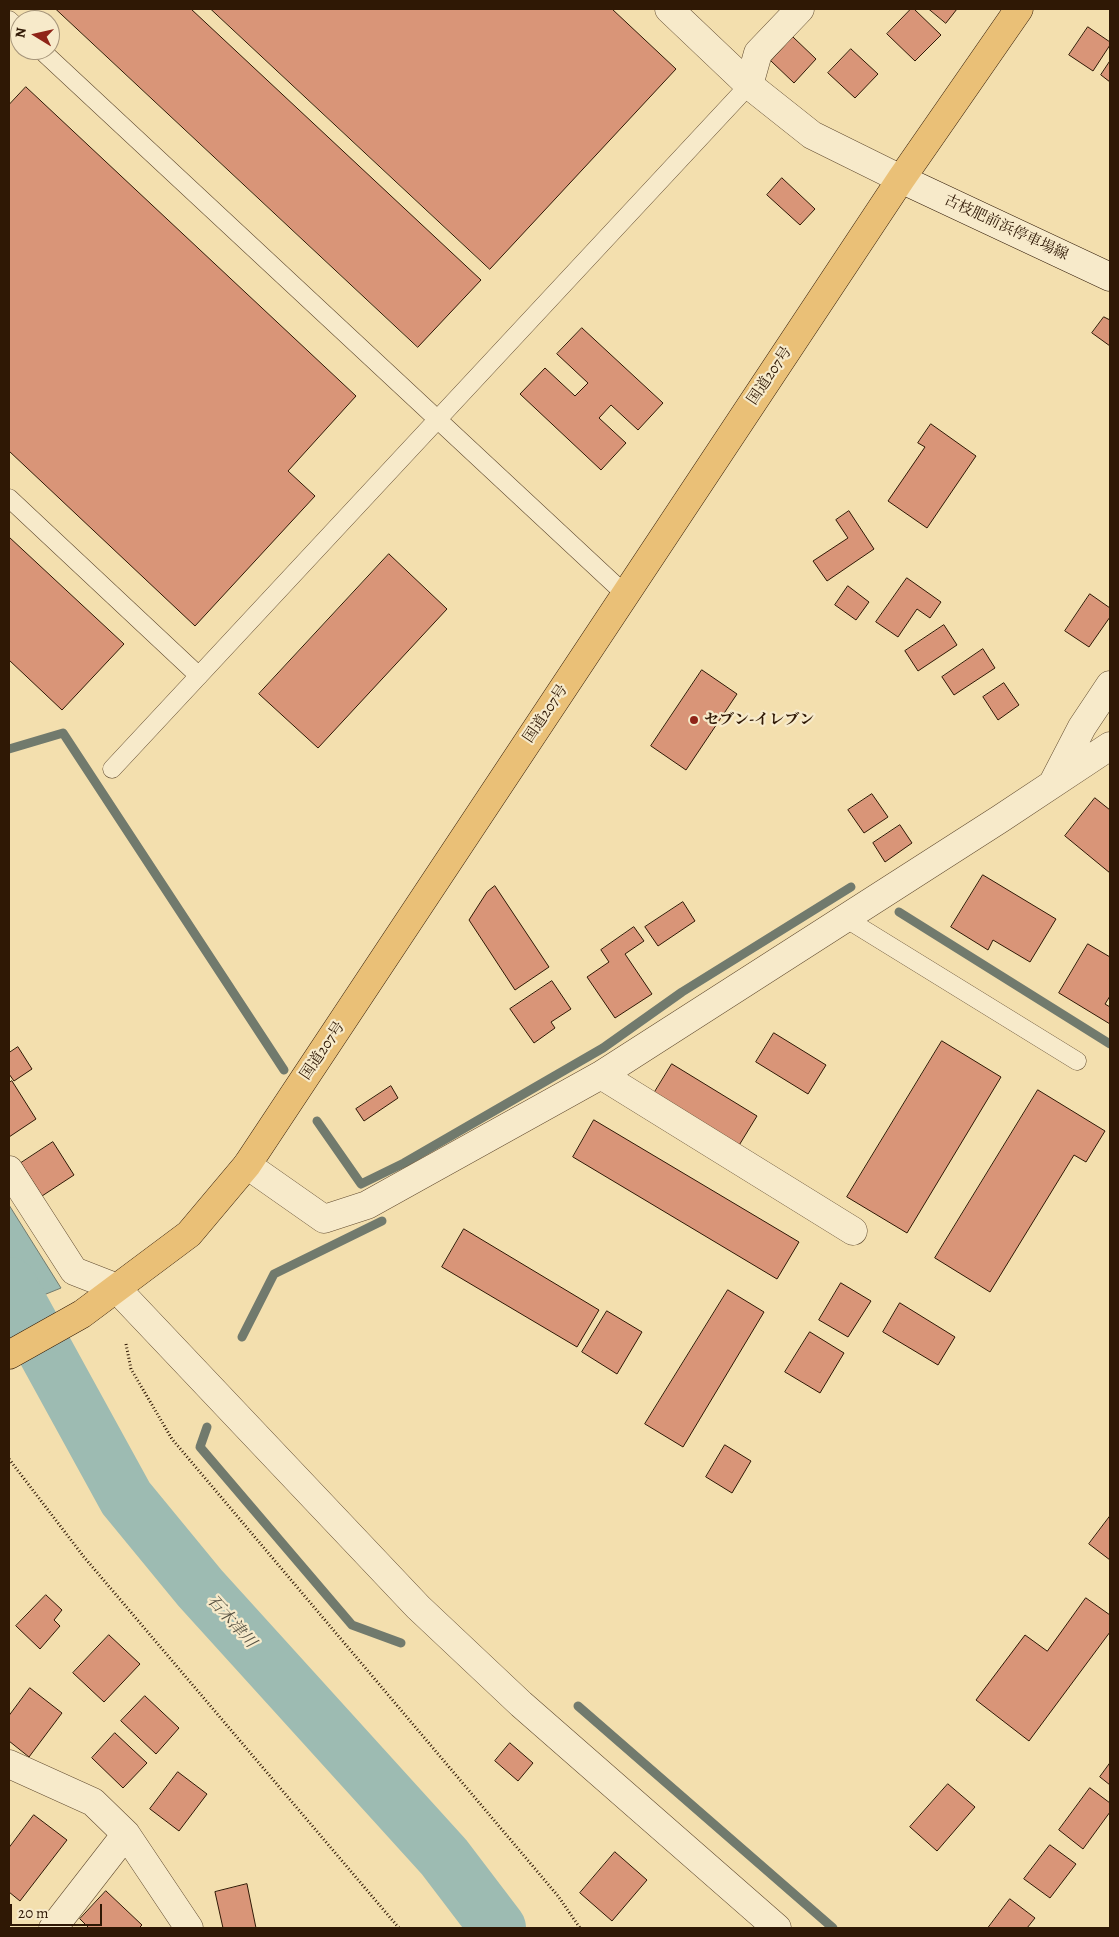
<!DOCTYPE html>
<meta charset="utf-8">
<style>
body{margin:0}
#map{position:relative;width:1119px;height:1937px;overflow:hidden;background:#f3dfae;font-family:Alegreya,serif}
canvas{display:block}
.frame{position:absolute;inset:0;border:10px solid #2f1805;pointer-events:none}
.north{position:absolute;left:10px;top:10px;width:50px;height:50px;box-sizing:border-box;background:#f7eaca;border:1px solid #a7967b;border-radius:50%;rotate:279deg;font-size:14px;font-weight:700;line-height:20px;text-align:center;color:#2f1805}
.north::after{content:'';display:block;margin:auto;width:18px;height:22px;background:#8f2418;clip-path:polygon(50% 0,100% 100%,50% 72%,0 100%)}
.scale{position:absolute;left:10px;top:1904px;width:92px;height:22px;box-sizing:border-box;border:2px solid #2f1805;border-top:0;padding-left:6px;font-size:15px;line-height:18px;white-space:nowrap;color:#2f1805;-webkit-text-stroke:4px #f7eaca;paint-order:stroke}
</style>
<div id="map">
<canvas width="1119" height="1937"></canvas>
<div class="frame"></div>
<div class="north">N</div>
<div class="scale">20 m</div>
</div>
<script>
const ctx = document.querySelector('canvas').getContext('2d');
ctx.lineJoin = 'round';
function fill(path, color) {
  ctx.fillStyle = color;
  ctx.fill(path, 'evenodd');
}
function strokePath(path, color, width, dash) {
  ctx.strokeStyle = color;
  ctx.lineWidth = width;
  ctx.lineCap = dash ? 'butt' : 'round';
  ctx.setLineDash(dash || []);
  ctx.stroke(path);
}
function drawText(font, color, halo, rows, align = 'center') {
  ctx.font = font + ' Alegreya,"Noto Serif JP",serif';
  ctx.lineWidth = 4.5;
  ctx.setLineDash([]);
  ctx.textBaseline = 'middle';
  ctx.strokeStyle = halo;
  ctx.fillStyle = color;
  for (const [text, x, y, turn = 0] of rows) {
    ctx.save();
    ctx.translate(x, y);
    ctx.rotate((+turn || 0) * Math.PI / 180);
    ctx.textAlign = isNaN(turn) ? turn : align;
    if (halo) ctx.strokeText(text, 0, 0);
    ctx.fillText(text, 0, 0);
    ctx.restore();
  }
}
const water = new Path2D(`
 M9,1205L61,1288L9,1309Z`);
fill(water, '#9dbbb2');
strokePath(water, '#717a6d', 1);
strokePath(new Path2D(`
 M9,749L63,733L284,1070
 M899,912L1110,1044
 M317,1121L361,1184L404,1163L603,1048L682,992L851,887
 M242,1337L274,1274L382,1221
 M207,1427L200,1447L352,1625L401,1643
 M578,1706L833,1928`), '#717a6d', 9);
strokePath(new Path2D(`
 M9,1285L126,1498L200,1588L444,1857L498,1928`), '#9dbbb2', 56);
const building = new Path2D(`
 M56,9H191L481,280L418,347Z
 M211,9H612L676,69L490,269Z
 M911,9H914L941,35L915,61L887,34Z
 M929,9H957L946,23Z
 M1088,27L1110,42V45L1093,71L1069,55Z
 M793,37L816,59L794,83L771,61Z
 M851,49L878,74L855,98L828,73Z
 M1110,61V82L1101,75Z
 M26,87L356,396L288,471L315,496L195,626L9,451V105Z
 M782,178L815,209L800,225L767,195Z
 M1104,317L1110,320V346L1092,333Z
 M582,328L663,403L638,430L611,405L599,418L626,443L601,470L520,394L545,368L575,396L588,383L557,354Z
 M931,424L976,456L927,528L888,501L925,447L918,443Z
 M849,511L874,549L827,581L813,561L848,538L836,520Z
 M9,537L124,644L62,710L9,660Z
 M389,554L447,609L318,748L259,694Z
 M907,578L941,602L930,618L917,609L898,637L876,622Z
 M848,586L869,602L856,620L835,605Z
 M1090,594L1110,608V617L1089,647L1065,631Z
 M944,625L957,645L918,671L905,651Z
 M983,649L995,668L954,695L942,677Z
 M702,670L737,694L686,770L651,746Z
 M1004,683L1019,705L998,720L983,697Z
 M872,794L888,817L864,833L848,810Z
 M1095,798L1110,810V873L1065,836Z
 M900,825L912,843L885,862L873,843Z
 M983,875L1056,919L1030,962L993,940L988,950L951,927Z
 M495,886L549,967L515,990L469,920L487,892Z
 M683,902L695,921L658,946L645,927Z
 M634,927L644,941L625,954L652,994L615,1018L587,977L609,962L601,950Z
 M1088,944L1110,957V996L1105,1004L1110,1007V1024L1059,993Z
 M552,981L571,1009L551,1022L555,1028L534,1043L510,1009Z
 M774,1033L826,1065L808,1094L756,1062Z
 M942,1041L1001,1077L907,1233L847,1197Z
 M18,1047L32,1069L14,1081L9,1074V1053Z
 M672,1064L757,1116L738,1147L653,1095Z
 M12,1081L36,1119L9,1137V1083Z
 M391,1086L398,1098L364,1121L356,1109Z
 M1038,1090L1105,1131L1086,1162L1074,1155L990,1292L935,1258Z
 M594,1120L799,1242L777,1279L573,1157Z
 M53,1142L74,1175L42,1196L21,1163Z
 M464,1229L599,1310L577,1347L442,1267Z
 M841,1283L871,1301L848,1337L819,1320Z
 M728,1290L764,1312L683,1447L645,1424Z
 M900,1303L955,1337L938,1365L883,1332Z
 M607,1311L642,1332L617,1374L582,1352Z
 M810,1332L844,1353L820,1393L785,1372Z
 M725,1445L751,1461L732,1493L706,1477Z
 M1110,1516V1560L1089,1544Z
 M46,1595L62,1610L54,1620L60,1626L40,1649L16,1626Z
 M1086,1598L1110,1615V1632L1029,1741L976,1700L1025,1635L1047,1651Z
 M109,1635L140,1664L104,1702L73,1673Z
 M30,1688L62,1713L29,1757L9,1741V1716Z
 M145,1696L179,1728L156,1754L121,1721Z
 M115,1733L147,1763L123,1788L92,1758Z
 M510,1743L533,1763L518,1781L495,1761Z
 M1110,1763V1785L1100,1777Z
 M178,1772L207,1794L179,1831L150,1809Z
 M948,1784L975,1807L937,1851L910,1827Z
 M1090,1788L1110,1803V1812L1083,1849L1059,1830Z
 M34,1815L67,1840L20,1901L9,1892V1848Z
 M1050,1845L1076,1864L1050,1898L1024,1879Z
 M615,1852L647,1880L612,1921L580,1893Z
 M247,1884L256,1928H223L215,1892Z
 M106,1891L142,1925L139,1928H89L80,1919Z
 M1010,1899L1035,1918L1027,1928H988Z`);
fill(building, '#d99578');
strokePath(building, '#2f1805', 1);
const service = new Path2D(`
 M9,20L20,30
 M41,50L626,595
 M9,498L199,676
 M112,769L749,85
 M845,918L1077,1061`);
const minor = new Path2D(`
 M749,85L758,53L800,9
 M1054,781L1082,727L1110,685
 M601,1075L853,1231
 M247,1165L324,1219L367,1205L601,1075L1000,819L1110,746
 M9,1170L74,1271L115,1287
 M9,1764L93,1802L126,1834L189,1928
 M53,1928L126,1834`);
const tertiary = new Path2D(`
 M669,9L749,85L812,135L901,179
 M115,1287L418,1607L521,1704L777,1928`);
const secondary = new Path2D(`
 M901,179L1110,277`);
const trunk = new Path2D(`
 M9,1355L82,1314L189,1234L247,1165L901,179L1019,9`);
strokePath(service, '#604a2f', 19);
strokePath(minor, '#604a2f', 29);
strokePath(tertiary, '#604a2f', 29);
strokePath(secondary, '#2f1805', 29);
strokePath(trunk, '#2f1805', 29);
strokePath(new Path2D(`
 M126,1344L131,1369L172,1439L558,1896L580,1928
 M9,1459L84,1557L399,1928`), '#2f1805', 3, [1, 2.5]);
strokePath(service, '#f7eaca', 18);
strokePath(minor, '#f7eaca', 28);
strokePath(tertiary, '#f7eaca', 28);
strokePath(secondary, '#f7eaca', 28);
strokePath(trunk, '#eac077', 28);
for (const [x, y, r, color] of [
 [694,720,5,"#8f2418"]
]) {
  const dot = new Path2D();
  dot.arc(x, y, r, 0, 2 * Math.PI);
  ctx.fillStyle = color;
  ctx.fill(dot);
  strokePath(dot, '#f7eaca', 2);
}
drawText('15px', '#2f1805', '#f7eaca', [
 ["古枝肥前浜停車場線",1006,228,25],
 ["国道207号",770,376,-56],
 ["国道207号",546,714,-56],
 ["国道207号",323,1051,-56]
]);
drawText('bold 15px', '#2f1805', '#f7eaca', [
 ["セブン-イレブン",704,720]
], 'left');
drawText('italic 16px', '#565142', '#f7eaca', [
 ["石木津川",231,1622,48]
]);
</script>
